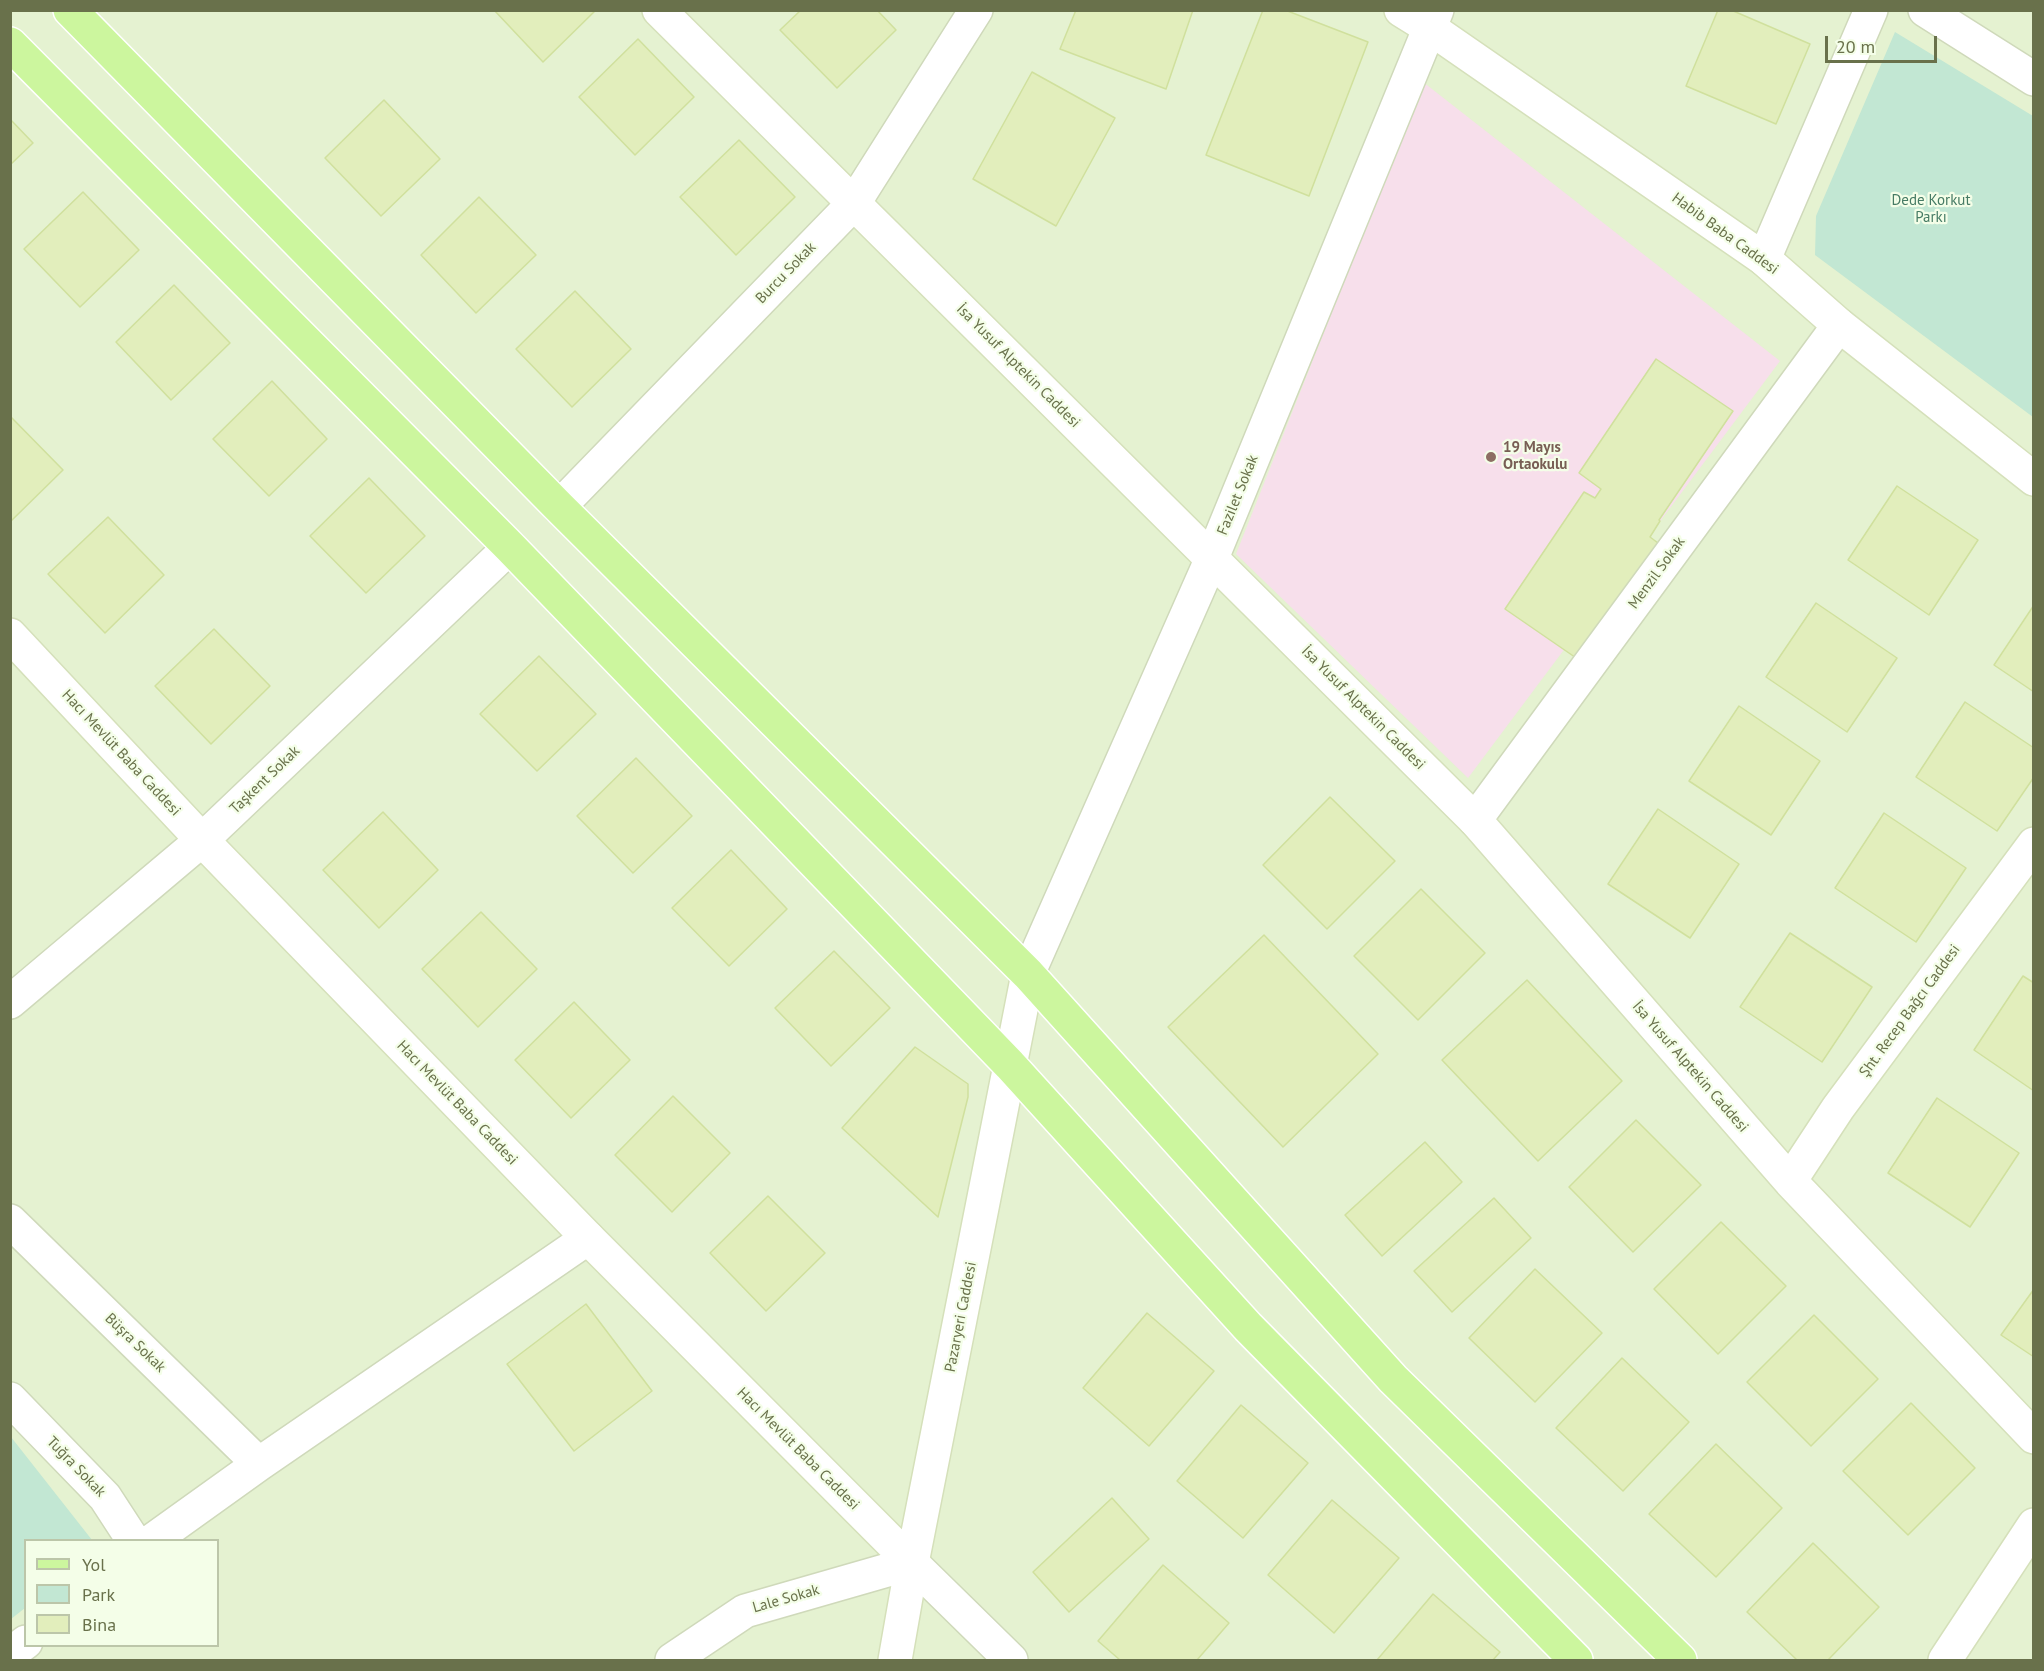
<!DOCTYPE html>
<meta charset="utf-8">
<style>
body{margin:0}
#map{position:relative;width:2044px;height:1671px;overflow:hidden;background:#effbe3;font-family:"PT Sans",sans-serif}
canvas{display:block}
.frame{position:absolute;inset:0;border:12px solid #69714b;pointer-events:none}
.legend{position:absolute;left:24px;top:1539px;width:195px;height:108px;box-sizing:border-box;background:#f4fee8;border:2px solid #bcc6a9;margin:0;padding:8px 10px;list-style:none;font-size:18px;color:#69714b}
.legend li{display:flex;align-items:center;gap:12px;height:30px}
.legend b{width:30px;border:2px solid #bcc6a9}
.scale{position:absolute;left:1825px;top:36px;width:112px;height:27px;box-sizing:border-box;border:3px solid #69714b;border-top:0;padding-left:8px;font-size:18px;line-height:21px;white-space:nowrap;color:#69714b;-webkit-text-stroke:4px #f4fee8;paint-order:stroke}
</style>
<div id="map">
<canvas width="2044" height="1671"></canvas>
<div class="frame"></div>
<ul class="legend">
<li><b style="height:8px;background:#ccf69e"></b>Yol</li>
<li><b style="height:16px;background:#c2e7d3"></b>Park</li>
<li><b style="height:16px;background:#e2eebc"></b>Bina</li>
</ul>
<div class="scale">20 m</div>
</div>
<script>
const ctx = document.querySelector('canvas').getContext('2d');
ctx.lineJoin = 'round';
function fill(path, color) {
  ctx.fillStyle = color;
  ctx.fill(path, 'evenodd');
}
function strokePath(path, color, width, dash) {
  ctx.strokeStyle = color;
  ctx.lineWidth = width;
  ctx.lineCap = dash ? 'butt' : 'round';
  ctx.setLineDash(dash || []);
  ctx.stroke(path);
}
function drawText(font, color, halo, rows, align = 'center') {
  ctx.font = font + ' "PT Sans",sans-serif';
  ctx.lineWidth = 4.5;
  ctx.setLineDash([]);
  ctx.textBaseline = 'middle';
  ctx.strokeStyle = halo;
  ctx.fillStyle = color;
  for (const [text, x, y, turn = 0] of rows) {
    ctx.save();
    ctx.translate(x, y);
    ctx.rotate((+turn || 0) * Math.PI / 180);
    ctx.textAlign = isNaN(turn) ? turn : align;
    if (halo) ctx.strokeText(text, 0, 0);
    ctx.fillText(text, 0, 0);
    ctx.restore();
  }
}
fill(new Path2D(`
 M11,11H2033V1660H11ZM26,1540H218V1646H26Z`), '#e5f2d1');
fill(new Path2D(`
 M1423,82L1780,361L1468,778L1236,554Z`), '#f7dfeb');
fill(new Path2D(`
 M1895,32L2033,116V417L1815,255L1816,216Z
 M11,1437L92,1540H26L25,1608L11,1619Z`), '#c2e7d3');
const building = new Path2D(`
 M494,10H596L543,62Z
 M801,10H877L896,30L837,88L780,30Z
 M1076,10H1193L1166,89L1060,49Z
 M1263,10H1285L1368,42L1309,196L1206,155Z
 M1718,10H1731L1810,44L1776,124L1686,86Z
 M638,39L694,97L635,155L579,97Z
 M1032,72L1115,118L1056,226L973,179Z
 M384,100L440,159L381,216L325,158Z
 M10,119L33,143L10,165Z
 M739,140L795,197L736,255L680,197Z
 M83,192L139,250L80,307L24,249Z
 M479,197L536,255L476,313L421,255Z
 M174,285L230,343L171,400L116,342Z
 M575,291L631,349L572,407L516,349Z
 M1656,359L1733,411L1659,520L1660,521L1650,537L1662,546L1582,662L1505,609L1584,492L1595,498L1601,489L1579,473Z
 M272,381L327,439L269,496L213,439Z
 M10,416L63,470L10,522Z
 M369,478L425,536L366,593L310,536Z
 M1897,486L1978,540L1929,615L1848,560Z
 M108,517L164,575L105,633L48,574Z
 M1816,603L1897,658L1847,732L1766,677Z
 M2034,605V692L1994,665Z
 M214,629L270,686L211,744L155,686Z
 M539,656L596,714L537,771L480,714Z
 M1965,702L2034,748V777L1997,831L1916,777Z
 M1739,706L1820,761L1771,835L1689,781Z
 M636,758L692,816L633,873L577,816Z
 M1330,797L1395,861L1327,929L1263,865Z
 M1658,809L1739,864L1690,938L1608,884Z
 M383,812L438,870L379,928L323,870Z
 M1884,813L1966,868L1916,942L1835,888Z
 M731,850L787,909L729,966L672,908Z
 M1421,889L1485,953L1418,1020L1354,956Z
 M481,912L537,969L478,1027L422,969Z
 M1790,933L1872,987L1822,1062L1740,1007Z
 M1264,935L1378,1054L1283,1147L1168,1027Z
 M834,951L890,1008L831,1066L775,1008Z
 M2023,976L2034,983V1091L1974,1050Z
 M1527,980L1622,1081L1538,1161L1442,1060Z
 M574,1002L630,1060L571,1118L515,1060Z
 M915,1047L968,1084V1097L938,1217L842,1128Z
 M673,1096L730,1153L672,1212L615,1155Z
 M1937,1098L2019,1153L1970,1227L1888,1173Z
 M1636,1120L1701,1185L1633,1252L1569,1187Z
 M1425,1142L1462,1182L1382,1256L1345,1215Z
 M768,1196L825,1253L766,1311L710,1253Z
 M1494,1198L1531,1238L1452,1312L1414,1271Z
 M1721,1222L1786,1286L1718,1354L1654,1289Z
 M1535,1269L1602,1333L1535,1402L1469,1338Z
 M2034,1289V1357L2001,1335Z
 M586,1304L652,1391L574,1451L507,1364Z
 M1147,1313L1214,1371L1149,1446L1083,1388Z
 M1814,1315L1878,1379L1811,1446L1747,1382Z
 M1622,1358L1689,1422L1623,1491L1556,1428Z
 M1911,1403L1975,1468L1908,1535L1843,1471Z
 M1241,1405L1308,1463L1243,1538L1177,1481Z
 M1716,1444L1782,1508L1716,1577L1649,1514Z
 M1112,1498L1149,1539L1069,1612L1033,1572Z
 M1332,1500L1399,1558L1334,1633L1268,1575Z
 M1813,1543L1879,1607L1828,1660H1797L1747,1612Z
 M1163,1565L1229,1623L1197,1660H1120L1098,1641Z
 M1433,1594L1500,1652L1493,1660H1377Z`);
fill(building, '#e2eebc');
strokePath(building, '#d0e09d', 1.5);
const street = new Path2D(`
 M1925,10L2034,79
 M1764,259L1871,10
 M559,507L854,203L976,10
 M1475,820L1839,325
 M1028,974L1212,558L1437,10
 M10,1002L202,840L510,547
 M10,1221L259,1464
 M10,1399L105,1497L133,1540
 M153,1540L259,1464L588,1238
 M10,1654L26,1642
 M672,1660L745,1611L912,1563L1011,1660`);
const secondary = new Path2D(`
 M659,10L1475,820L1790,1181L2034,1437
 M1401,10L1430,28L1764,259L1839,325L2034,479
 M10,635L202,840L588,1238L912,1563
 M1790,1181L1838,1108L2034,844
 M895,1660L912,1563L1028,974
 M1945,1660L2034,1525`);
const primary = new Path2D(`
 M70,10L559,507L1028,974L1393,1379L1680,1660
 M10,44L510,547L1010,1065L1248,1327L1576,1660`);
strokePath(street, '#cfd9ba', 36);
strokePath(secondary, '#d5e0ba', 36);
strokePath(primary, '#fff', 36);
strokePath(street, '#fff', 33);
strokePath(secondary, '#fff', 33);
strokePath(primary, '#ccf69e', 33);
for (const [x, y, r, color] of [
 [1491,457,6,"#8d6e63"]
]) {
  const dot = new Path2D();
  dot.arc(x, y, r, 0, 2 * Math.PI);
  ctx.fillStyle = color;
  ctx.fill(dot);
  strokePath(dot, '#f4fee8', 2);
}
drawText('15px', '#467b64', '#f4fee8', [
 ["Dede Korkut",1931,201],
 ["Parkı",1931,218]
]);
drawText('15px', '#69714b', '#f4fee8', [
 ["Habib Baba Caddesi",1725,234,36],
 ["Burcu Sokak",786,273,-46],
 ["İsa Yusuf Alptekin Caddesi",1018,366,45],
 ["Fazilet Sokak",1238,495,-68],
 ["Menzil Sokak",1657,573,-54],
 ["İsa Yusuf Alptekin Caddesi",1363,708,45],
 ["Hacı Mevlüt Baba Caddesi",121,753,47],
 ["Taşkent Sokak",265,780,-44],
 ["Şht. Recep Bağcı Caddesi",1910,1011,-54],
 ["İsa Yusuf Alptekin Caddesi",1690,1067,49],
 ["Hacı Mevlüt Baba Caddesi",457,1103,46],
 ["Pazaryeri Caddesi",961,1317,-79],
 ["Büşra Sokak",135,1343,44],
 ["Hacı Mevlüt Baba Caddesi",798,1449,45],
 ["Tuğra Sokak",76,1467,46],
 ["Lale Sokak",786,1599,-16]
]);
drawText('bold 15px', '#785e54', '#f4fee8', [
 ["19 Mayıs",1503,448],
 ["Ortaokulu",1503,465]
], 'left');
</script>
